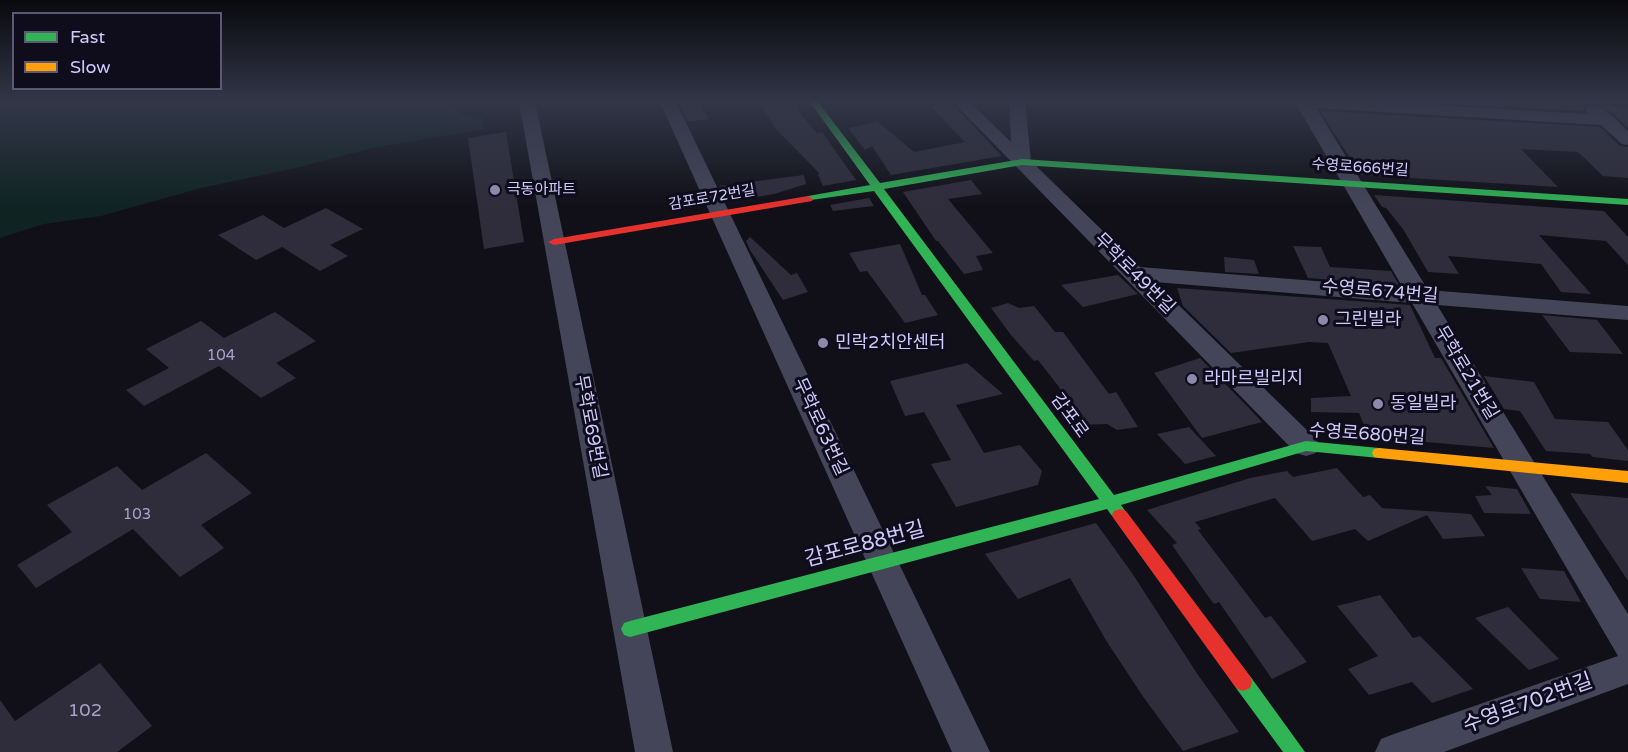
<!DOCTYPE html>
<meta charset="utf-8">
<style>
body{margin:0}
#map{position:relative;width:1628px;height:752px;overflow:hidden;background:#111018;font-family:"Varela Round",sans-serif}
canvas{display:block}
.legend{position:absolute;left:12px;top:12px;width:210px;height:78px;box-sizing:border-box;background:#0f0c1c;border:2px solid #5c5876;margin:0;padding:8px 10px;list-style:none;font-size:18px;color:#cfcafc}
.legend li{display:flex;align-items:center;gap:12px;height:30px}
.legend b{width:30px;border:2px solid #5c5876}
</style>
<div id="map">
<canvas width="1628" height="752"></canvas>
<ul class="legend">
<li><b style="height:8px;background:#30b455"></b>Fast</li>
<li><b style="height:8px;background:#ff9f0a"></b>Slow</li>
</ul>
</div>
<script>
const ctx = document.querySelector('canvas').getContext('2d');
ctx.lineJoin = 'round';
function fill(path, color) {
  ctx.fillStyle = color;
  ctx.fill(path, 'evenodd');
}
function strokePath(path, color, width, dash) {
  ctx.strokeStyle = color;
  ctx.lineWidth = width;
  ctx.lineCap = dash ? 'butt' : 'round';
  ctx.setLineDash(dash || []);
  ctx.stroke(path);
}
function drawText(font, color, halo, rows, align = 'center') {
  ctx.font = font + ' "Varela Round","Noto Sans KR",sans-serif';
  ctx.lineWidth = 6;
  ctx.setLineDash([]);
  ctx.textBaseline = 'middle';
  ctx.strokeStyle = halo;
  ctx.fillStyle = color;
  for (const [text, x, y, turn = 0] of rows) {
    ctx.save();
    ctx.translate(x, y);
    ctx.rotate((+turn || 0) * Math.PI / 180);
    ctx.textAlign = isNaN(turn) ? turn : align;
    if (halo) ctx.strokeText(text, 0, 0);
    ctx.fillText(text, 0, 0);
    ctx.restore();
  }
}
fill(new Path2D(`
 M0,102H444L465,116L482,118L484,129L372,148L296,168L201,188L101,216L44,224L0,238Z`), '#102323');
fill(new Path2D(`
 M678,102H699L709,119L688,122Z
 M760,102H795L803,117L817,133L822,132L856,180L823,186L818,174H820L775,128Z
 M1412,102H1576L1586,105L1583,111Z
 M951,103L1002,156L891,175L872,146L865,150L848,128L878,122L914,152L965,142L931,107Z
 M1601,106L1628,107V128L1611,112Z
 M1320,111L1600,127L1620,146L1628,147V178L1603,176L1578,152L1521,149L1558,187L1361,175Z
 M506,132L524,242L484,249L468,138Z
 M804,175L806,184L774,194L727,202L719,186Z
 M971,180L982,194L948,199L993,253L976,256L983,270L964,274L938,241H936L903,192Z
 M1374,195L1604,211L1628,237V265L1606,241L1539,235L1591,294L1561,292L1541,264L1448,256L1459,274L1428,272L1403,229L1386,208L1382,207Z
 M869,198L874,206L833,211L830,205Z
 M326,208L363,229L330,245L348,256L320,271L282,247L256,260L218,235L263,215L284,228Z
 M750,237L791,275L797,273L808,292L783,300L750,250L746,241Z
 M900,244L922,295H925L938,315L905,323L867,271L860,272L849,253Z
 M1293,246L1321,247L1330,267L1391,271L1399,285L1308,278Z
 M1224,257L1254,260L1259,274L1225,272Z
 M1118,275L1138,294L1083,307L1061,285Z
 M1177,288L1410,305L1435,358H1441L1494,448L1369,437L1359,413L1311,412V398L1351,396L1328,343L1309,342L1231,353L1183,306Z
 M1008,303L1019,308L1034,306L1055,332H1063L1109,394L1116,392L1138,427L1117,430L1107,424L1079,425L1059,387L1038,360L1034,361L1011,335L991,308Z
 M275,312L316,341L276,363L296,378L261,398L219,366L144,406L126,390L169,368L146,349L201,321L224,338Z
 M1542,315L1597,320L1623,354L1570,352Z
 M1200,358L1247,406L1262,422L1202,438L1154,373Z
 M967,363L1003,394L956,405L984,453L1020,445L1042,471L1038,485L956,507L931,464L951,460L924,412L905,416L890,381Z
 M1484,376L1534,382L1555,419L1608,422L1628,450V461L1593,457L1590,454L1546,451L1520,411L1504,409Z
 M1189,427L1216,456L1185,464L1157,434Z
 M206,453L252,493L201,525L224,548L180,577L133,529L36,588L17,565L72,532L47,505L117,466L142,490Z
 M1337,468L1363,497L1370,495L1382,508L1471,514L1485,536L1443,539L1427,515L1368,541L1355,529L1312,541L1275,498L1195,522L1201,529L1198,530L1265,618L1271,616L1307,662L1272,679L1219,602L1214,604L1208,596L1172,545L1177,543L1147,510L1250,478L1287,471L1293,477Z
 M1485,486L1517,489L1531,514L1484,513L1475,496L1492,495Z
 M1570,493L1628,498V581Z
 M1096,523L1132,573L1198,675L1239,732L1183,751L1144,698L1107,642L1070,578L1018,599L985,554Z
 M1521,568L1564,571L1581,602L1540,599Z
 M1380,595L1413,638L1420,636L1473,689L1432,703L1412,682L1369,695L1348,669L1378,656L1337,606Z
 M1508,607L1559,659L1529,670L1475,618Z
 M100,663L152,726L117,752H0V700L15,721Z`), '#2f2c3b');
fill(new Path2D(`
 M519,102H535L673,752H635Z
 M660,102H676L990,752H952Z
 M953,102H970L1011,142L1009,102H1025L1031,161L1140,267L1403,288L1295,102H1381L1588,114L1585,110L1588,106C1603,103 1617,121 1628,131V145L1622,144L1601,125L1316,108L1428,290L1628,306V320L1437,305L1628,614V684L1444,752H1375L1381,739L1394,734L1618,656L1412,303L1155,282L1316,439L1320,446L1316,453L1306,456L1296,453Z`), '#454559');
fill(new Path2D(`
 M810,102H818L880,183L1022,159L1628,199V205L1022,165L884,189L1114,495L1306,441L1379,448L1384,449L1386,453L1384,457L1379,458L1306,451L1121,505L1128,515L1126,519C1115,523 1113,517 1107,509L630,637L624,635L621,629L624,623L630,621L1099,499L874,191L804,201L803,199L808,196L870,185Z
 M1243,673L1250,676L1305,752H1283L1236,688L1234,682L1236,676Z`), '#30b455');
fill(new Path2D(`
 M1379,448L1628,471V483L1379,458L1374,457L1372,453L1374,449Z`), '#ff9f0a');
fill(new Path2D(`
 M808,196L813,199L812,201L554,245L548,242L554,239Z
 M1120,509L1126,511L1250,676L1252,682L1250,688L1243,691L1236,688L1114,519L1112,515L1114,511Z`), '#e5322d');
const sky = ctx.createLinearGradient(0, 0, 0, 207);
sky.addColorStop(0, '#09090d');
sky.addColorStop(0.49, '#323748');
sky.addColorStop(1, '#32374800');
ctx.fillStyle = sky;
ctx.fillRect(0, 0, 1628, 207);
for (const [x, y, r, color] of [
 [495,190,6,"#8c89ac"],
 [1323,320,6,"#8c89ac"],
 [823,343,6,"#8c89ac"],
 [1192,379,6,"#8c89ac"],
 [1378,404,6,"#8c89ac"]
]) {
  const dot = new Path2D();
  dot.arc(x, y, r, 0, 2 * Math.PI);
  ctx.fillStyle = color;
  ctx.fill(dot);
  strokePath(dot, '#0f0c1c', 2);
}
drawText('15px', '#cfcafc', '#0f0c1c', [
 ["수영로666번길",1360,168,4],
 ["감포로72번길",712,198,-10]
]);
drawText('15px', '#cfcafc', '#0f0c1c', [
 ["극동아파트",507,190]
], 'left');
drawText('15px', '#a7a2cc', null, [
 ["104",221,356],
 ["103",137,515]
]);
drawText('18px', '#cfcafc', '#0f0c1c', [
 ["무학로49번길",1134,274,45],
 ["수영로674번길",1380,292,5],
 ["무학로21번길",1466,373,59],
 ["감포로",1069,416,54],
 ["무학로69번길",590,427,79],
 ["무학로63번길",820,427,65],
 ["수영로680번길",1367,435,4]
]);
drawText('18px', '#cfcafc', '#0f0c1c', [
 ["그린빌라",1335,320],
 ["민락2치안센터",835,343],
 ["라마르빌리지",1204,379],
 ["동일빌라",1390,404]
], 'left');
drawText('18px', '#a7a2cc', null, [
 ["102",85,711]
]);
drawText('21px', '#cfcafc', '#0f0c1c', [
 ["감포로88번길",865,545,-15],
 ["수영로702번길",1528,704,-20]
]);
</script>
